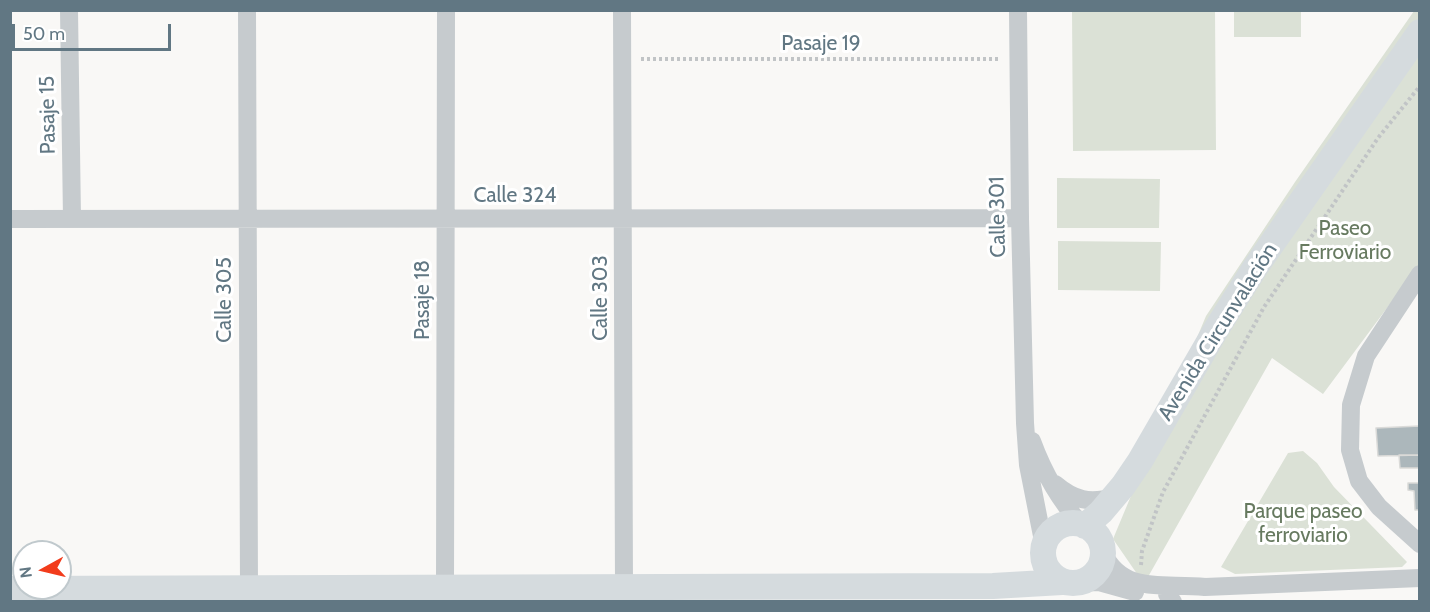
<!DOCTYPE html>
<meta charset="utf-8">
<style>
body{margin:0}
#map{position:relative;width:1430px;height:612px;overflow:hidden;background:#f9f8f6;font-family:Cabin,sans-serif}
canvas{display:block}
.frame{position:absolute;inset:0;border:12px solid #617783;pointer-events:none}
.north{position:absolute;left:12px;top:540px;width:60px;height:60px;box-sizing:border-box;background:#fff;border:2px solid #c0c9cd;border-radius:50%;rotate:262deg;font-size:16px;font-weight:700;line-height:24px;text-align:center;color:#617783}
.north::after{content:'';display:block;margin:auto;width:21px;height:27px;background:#f23c1c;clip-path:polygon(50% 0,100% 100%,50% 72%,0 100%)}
.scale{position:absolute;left:12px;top:24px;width:159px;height:27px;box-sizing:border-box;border:3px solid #617783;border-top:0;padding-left:8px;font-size:18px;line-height:21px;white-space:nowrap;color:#617783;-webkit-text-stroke:4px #fff;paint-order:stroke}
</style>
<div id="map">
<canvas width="1430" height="612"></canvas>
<div class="frame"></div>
<div class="north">N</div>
<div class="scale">50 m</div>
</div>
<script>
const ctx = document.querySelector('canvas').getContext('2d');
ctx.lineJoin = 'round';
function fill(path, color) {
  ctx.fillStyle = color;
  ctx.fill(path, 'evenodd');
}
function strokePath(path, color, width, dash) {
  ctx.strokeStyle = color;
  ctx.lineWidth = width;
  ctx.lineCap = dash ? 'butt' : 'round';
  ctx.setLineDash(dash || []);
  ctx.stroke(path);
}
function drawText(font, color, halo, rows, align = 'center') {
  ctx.font = font + ' Cabin,sans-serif';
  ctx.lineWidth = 6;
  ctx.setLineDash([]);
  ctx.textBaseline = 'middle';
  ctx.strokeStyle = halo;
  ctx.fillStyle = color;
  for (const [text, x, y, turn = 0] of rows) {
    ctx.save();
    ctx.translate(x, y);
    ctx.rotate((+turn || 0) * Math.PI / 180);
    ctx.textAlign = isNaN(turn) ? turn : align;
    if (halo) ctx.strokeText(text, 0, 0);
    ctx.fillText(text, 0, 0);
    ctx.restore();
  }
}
fill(new Path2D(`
 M1072,11H1215L1216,150L1073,151Z
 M1234,11H1301V37H1234Z
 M1414,11H1419V265L1323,394L1272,358L1144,584L1113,539L1206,316L1295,182Z
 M1057,178L1160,179L1159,228H1057Z
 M1058,241L1161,242L1160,291L1058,290Z
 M1303,451L1317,463L1334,487L1407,562L1402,567L1235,574L1221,567L1288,453Z`), '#dbe1d6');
const building = new Path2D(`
 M1420,426V455L1378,456L1376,428Z
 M1399,455H1420V468H1400Z
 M1408,483H1420V510H1415L1414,491L1408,490Z`);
fill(building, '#acb7bb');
strokePath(building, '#dadad8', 1.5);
strokePath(new Path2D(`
 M641,59H1000
 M1141,565L1142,551L1163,492L1264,307L1378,138L1420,86`), '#c1c4c6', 4, [3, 3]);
strokePath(new Path2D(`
 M69,10L72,219
 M247,10L249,589
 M622,10L624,586
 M1018,10L1020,218L1025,423L1028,465L1044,546
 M10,219L1020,218
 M1420,274L1366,356L1351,405L1350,450L1359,481L1379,507L1420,544
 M1032,441C1043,471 1059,500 1081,524
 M1055,484C1074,500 1089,504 1114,497
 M1103,553C1124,596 1166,582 1205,587L1420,578
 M1077,583L1099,582L1135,592
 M445,589L446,10
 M1167,594L1173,602`), '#c6cbce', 18);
strokePath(new Path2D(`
 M1043 553a30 30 0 1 1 60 0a30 30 0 1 1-60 0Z
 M1085,526L1101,512L1123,486L1140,461L1217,328L1255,268L1420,32
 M10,589L993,586L1062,582`), '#d5dbde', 26);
drawText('21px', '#617783', '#fff', [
 ["Pasaje 19",821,44],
 ["Pasaje 15",48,115,-91],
 ["Calle 324",515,196],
 ["Calle 301",998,217,-91],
 ["Calle 303",601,298,-90],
 ["Calle 305",225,300,-90],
 ["Pasaje 18",423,300,-90],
 ["Avenida Circunvalación",1218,332,-58]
]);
drawText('21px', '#677a60', '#fff', [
 ["Paseo",1345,229],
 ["Ferroviario",1345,253],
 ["Parque paseo",1303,512],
 ["ferroviario",1303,536]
]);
</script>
